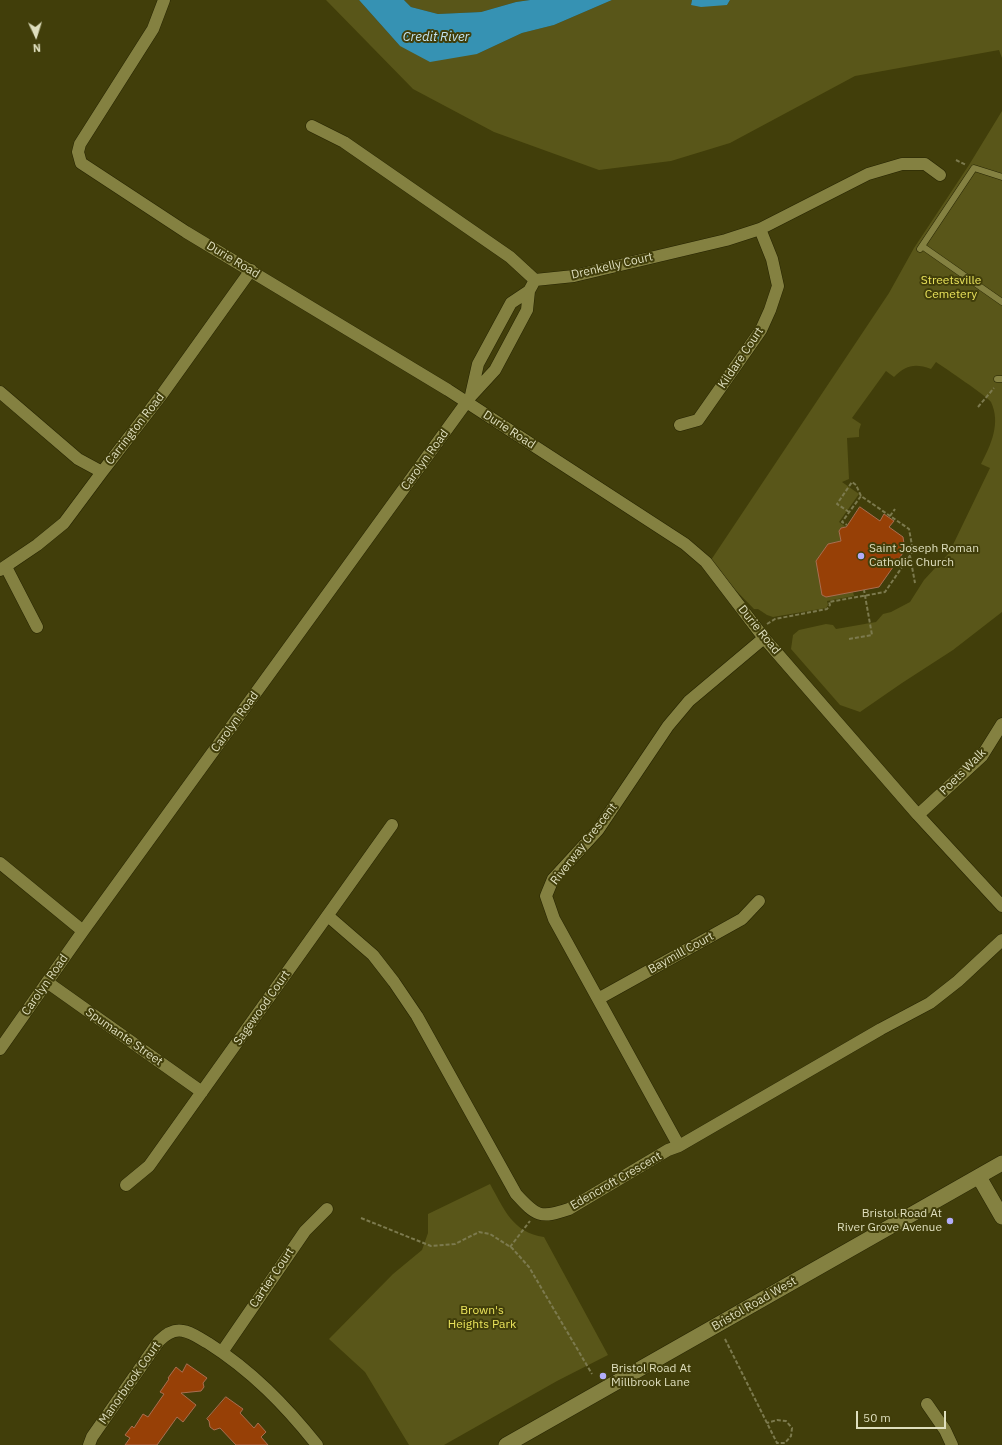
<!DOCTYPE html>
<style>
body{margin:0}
#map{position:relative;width:1002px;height:1445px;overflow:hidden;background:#413e0a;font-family:"IBM Plex Sans",sans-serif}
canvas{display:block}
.north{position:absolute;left:16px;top:16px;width:40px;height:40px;-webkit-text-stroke:3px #413e0a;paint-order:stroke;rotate:176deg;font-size:11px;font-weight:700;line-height:16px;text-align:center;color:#dfdfbe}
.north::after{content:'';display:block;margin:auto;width:14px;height:18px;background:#dfdfbe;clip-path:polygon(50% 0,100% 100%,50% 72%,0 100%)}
.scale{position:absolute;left:856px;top:1411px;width:90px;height:18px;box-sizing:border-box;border:2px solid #dfdfbe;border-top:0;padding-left:5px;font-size:12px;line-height:14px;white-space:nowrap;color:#dfdfbe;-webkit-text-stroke:3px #413e0a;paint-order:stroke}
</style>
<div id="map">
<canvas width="1002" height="1445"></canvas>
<div class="north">N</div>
<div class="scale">50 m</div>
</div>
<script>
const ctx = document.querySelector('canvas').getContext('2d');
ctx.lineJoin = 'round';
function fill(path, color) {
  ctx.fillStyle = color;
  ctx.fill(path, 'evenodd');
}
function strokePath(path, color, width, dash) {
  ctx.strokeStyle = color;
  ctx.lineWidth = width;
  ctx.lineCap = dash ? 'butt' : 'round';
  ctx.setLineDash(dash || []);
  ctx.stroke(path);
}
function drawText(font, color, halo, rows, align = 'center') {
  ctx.font = font + ' "IBM Plex Sans",sans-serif';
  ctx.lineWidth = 4;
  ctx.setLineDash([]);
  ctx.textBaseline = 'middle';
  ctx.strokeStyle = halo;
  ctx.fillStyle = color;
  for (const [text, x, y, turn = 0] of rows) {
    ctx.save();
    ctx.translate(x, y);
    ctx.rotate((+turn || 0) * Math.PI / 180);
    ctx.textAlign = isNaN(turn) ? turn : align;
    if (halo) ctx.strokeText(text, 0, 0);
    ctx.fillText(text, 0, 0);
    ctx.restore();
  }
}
fill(new Path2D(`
 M326,0H359L400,46L477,54L522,33L554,25L612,0H692L691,5H727L730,0H1002V58L999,50L855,76L730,143L671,161L599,170L494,132L413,89Z
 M404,0H530L516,2L481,12L438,14L411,7Z
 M1002,111V612L953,650L902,683L860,712L840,705L791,649L793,635L799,630L826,624L833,625L836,629L876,622L883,614L891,612L910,602L924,580L949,553L990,468L981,464C991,445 1001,423 991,402C988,397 945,368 936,362L931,369C915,363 906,365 894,377L886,371L852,418L861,424L859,430V437L847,438L849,479L842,482L859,494L839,522L846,527L841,528L839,531L840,536L843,538V541L828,544L816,561L823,586L821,590L822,595L826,597L830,596L833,593L836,595L853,592L854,596L827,601L828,605L826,608L773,617L767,615L758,609H754L709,563L889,293L914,248L969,165Z
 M490,1184C504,1209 513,1233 544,1237L608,1355L557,1381L444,1445H409L365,1372L329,1339L393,1274L422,1250L428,1233V1214Z`), '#595619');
fill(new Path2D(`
 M359,0H404L411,7L438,14L481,12L516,2L530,0H612L554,25L522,33L477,54L430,62L400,46Z
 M692,0H730L727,5L701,7L691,5Z`), '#3692b3');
const building = new Path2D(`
 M860,507L880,521L884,514L894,521L889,527L903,537L905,550L879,587L826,597L822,595L816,561L828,544L841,541L839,531L841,528L846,527Z
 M187,1364L207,1378L203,1383L204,1387L201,1391L181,1393L196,1405L183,1422L177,1417L157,1445H125L130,1438L125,1435L132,1426L134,1428L143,1414L148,1417L164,1394L160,1392L169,1379L168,1378L176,1367L182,1372Z
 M226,1397L243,1409L240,1413L254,1428L258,1423L266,1432L261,1437L268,1445H236L220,1428L214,1430L210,1427L209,1421L207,1419Z`);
fill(building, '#974006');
strokePath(building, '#a96e51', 1);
const service = new Path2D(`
 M922,246L1002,302
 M920,249L974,168L1002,177
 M997,379H1002`);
const minor = new Path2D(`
 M164,0L153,29L80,144L78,152L81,163L186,232L448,390L685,544L706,562L764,638L918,815L1002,906
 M312,126L344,142L510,257L535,280L574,276L726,240L760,229L868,174L902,164H925L940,175
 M0,392L78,459L102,472
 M471,395L478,364L511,303L529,291
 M680,425L698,420L761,330L770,310L778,286L772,259L760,229
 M6,567L37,627
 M0,570L37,545L64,523L102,472L163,393L251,270
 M918,815L982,756L1002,724
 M0,863L83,931
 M328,916L373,955L394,982L417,1016L516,1194C536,1216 540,1219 569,1209L668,1150L679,1146L881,1029L930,1003L958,981L1002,940
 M47,982L202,1092
 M598,999L742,919L759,901
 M0,1049L83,931L471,396L495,370L527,310L529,291L535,280
 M679,1146L554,919L546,896L553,879L598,830L668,726L689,701L764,638
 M126,1185L149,1166L392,825
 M222,1352L305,1231L327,1209
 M927,1404L945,1430L952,1445
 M89,1445L92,1437L159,1341C166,1334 174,1329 183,1331C192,1332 200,1339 208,1343C252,1371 285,1405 317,1445`);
const tertiary = new Path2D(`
 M979,1177L1002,1217
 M506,1445L1002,1163`);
strokePath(service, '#262402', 7);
strokePath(minor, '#262402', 13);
strokePath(tertiary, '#262402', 16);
strokePath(new Path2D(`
 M956,160L966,165
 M978,407L994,388
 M849,512L837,504L852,482L856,485L861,496
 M890,516L895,509
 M910,556L915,583
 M767,624L775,619L827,609L830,605L829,602L885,592L913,551L909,529L861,496L842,522L847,525
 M849,639L872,635L864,590
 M361,1218L431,1246L455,1244L479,1232L490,1234L512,1248L529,1267L592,1374
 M510,1247L530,1221
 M725,1339L777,1443H785L791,1436L792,1428L786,1421L777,1420L767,1423`), '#7c7a4e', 2, [4, 2]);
strokePath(service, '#848141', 6);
strokePath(minor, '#848141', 12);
strokePath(tertiary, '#848141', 15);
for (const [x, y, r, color] of [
 [861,556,4,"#b2adf9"],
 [950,1221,4,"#b2adf9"],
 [603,1376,4,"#b2adf9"]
]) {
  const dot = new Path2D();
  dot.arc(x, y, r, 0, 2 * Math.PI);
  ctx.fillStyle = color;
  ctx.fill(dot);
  strokePath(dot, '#413e0a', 1.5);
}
drawText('12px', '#dfdfbe', '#413e0a', [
 ["Durie Road",233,260,31],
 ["Drenkelly Court",612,266,-13],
 ["Kildare Court",741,358,-56],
 ["Carrington Road",135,429,-52],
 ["Durie Road",509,430,33],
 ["Carolyn Road",425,460,-54],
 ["Durie Road",759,630,51],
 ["Carolyn Road",235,722,-54],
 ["Poets Walk",963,772,-45],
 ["Riverway Crescent",584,844,-52],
 ["Baymill Court",681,953,-29],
 ["Carolyn Road",45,985,-55],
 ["Sagewood Court",262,1008,-55],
 ["Spumante Street",124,1037,35],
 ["Edencroft Crescent",616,1181,-30],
 ["Cartier Court",272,1278,-56],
 ["Bristol Road West",754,1304,-30],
 ["Manorbrook Court",130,1383,-55]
]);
drawText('12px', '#eae35b', '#413e0a', [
 ["Streetsville",951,281],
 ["Cemetery",951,295],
 ["Brown's",482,1311],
 ["Heights Park",482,1325]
]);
drawText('12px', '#dfdfbe', '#413e0a', [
 ["Saint Joseph Roman",869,549],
 ["Catholic Church",869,563],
 ["Bristol Road At",942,1214,"right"],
 ["River Grove Avenue",942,1228,"right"],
 ["Bristol Road At",611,1369],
 ["Millbrook Lane",611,1383]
], 'left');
drawText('italic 13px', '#c2e2f0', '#413e0a', [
 ["Credit River",436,37]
]);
</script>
